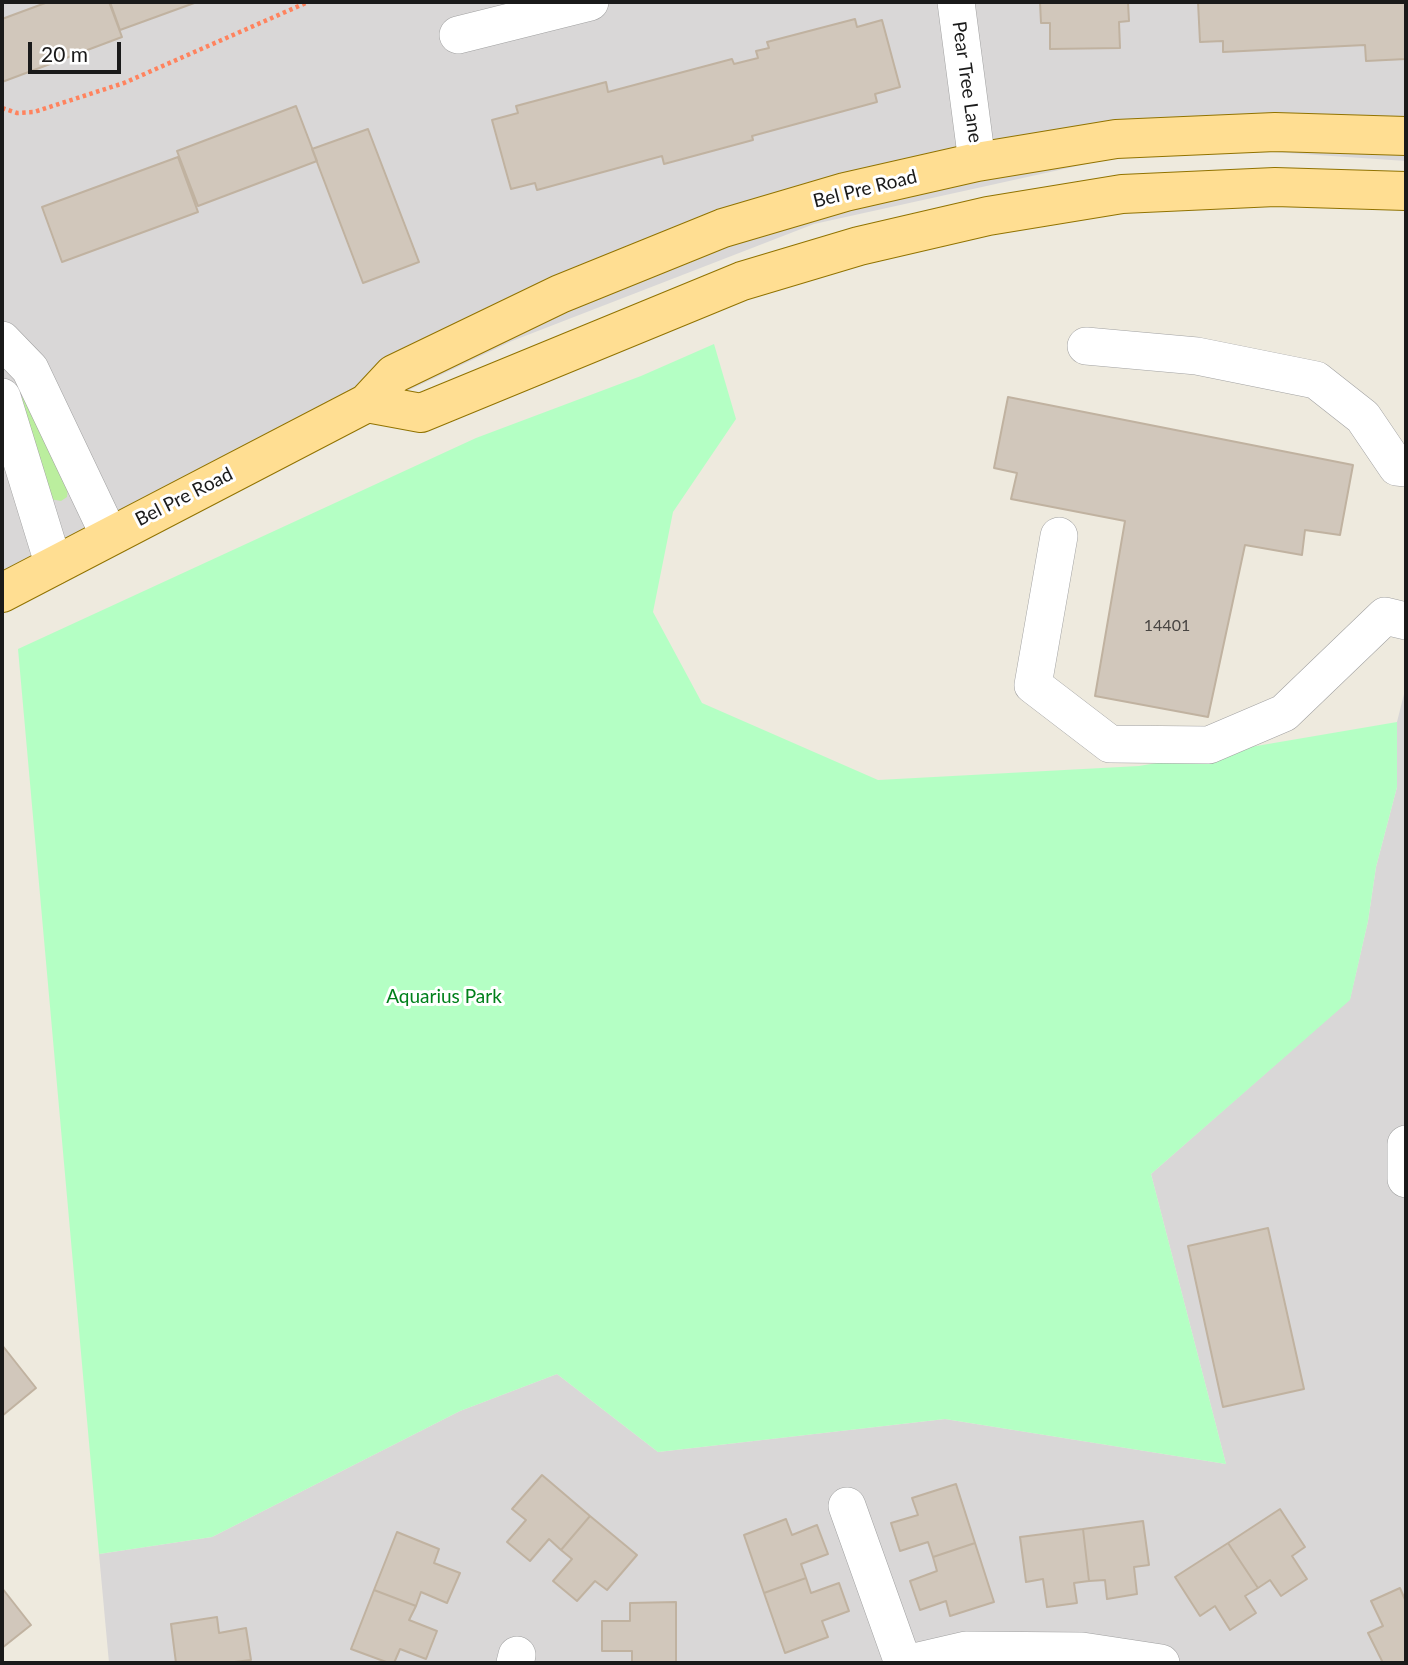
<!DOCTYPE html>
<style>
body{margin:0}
#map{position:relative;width:1408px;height:1665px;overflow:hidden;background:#eeeade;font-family:Lato,sans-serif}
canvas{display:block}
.frame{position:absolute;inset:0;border:4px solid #1a1a1a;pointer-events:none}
.scale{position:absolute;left:28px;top:42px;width:93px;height:32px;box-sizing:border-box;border:4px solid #1a1a1a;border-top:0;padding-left:9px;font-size:21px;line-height:24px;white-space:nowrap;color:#1a1a1a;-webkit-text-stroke:5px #fff;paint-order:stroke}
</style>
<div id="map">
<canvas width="1408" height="1665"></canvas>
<div class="frame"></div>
<div class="scale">20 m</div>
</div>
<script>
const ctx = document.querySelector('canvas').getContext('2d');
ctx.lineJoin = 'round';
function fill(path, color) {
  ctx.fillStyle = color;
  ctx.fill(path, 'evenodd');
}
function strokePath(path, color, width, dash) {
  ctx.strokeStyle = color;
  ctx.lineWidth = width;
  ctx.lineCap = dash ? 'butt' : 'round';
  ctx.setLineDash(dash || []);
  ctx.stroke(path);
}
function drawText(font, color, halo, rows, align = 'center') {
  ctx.font = font + ' Lato,sans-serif';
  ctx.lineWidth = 6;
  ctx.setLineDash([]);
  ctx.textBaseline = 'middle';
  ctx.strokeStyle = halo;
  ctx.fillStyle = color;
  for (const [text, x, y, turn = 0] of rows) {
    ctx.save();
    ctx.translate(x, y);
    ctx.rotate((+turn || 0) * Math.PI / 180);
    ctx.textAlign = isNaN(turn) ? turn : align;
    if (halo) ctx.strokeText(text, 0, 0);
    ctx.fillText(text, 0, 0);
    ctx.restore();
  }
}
fill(new Path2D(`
 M2,2H1406V161L1273,152L1118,157L814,224L512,341L212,484L2,593Z
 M1406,686V1663H109L99,1554L212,1537L460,1411L557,1374L658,1452L945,1419L1226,1464L1151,1174L1350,999L1368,921L1376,867L1397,787V722Z`), '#d9d7d7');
fill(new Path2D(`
 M22,397H28L68,487L67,497L61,501L50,499L19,401Z`), '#bbee9e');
fill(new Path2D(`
 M714,344L736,419L673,512L653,612L702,703L878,780L1139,766L1397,722V787L1376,867L1368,921L1350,1000L1151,1174L1226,1464L945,1419L658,1452L557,1374L460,1411L212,1537L99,1554L18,649L476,438L641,376Z`), '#b4ffc4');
const building = new Path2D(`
 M48,2H109L122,37L2,82V19Z
 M110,2H197L120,30Z
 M1040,2H1128L1129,21L1119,22L1120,48L1050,49V23H1041Z
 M1198,2H1406V59L1366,61L1365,45L1223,52V41L1200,42Z
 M855,19L857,27L882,20L900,87L875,94L877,102L752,136L753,140L664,164L662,156L537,190L535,183L511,189L492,120L518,113L516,106L606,82L608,92L732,59L734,64L758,58L756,51L769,48L767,42Z
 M296,106L317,161L198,206L177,151Z
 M368,129L419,262L363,283L312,149Z
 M178,157L198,212L62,262L42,207Z
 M1008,397L1353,465L1340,535L1305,530L1302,555L1245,545L1208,717L1095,696L1125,521L1011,499L1017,473L994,468Z
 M1268,1228L1304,1389L1223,1407L1188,1246Z
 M2,1345L36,1388L2,1416Z
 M542,1475L590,1516L561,1550L549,1539L530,1561L507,1542L526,1520L512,1509Z
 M956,1484L975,1543L933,1557L928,1542L900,1551L891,1523L918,1515L912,1498Z
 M1280,1509L1305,1547L1292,1556L1307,1579L1281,1596L1270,1580L1258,1588L1228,1543Z
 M590,1516L637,1555L607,1590L595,1581L577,1601L553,1581L572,1559L561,1550Z
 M786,1519L792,1535L817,1525L828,1554L801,1564L806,1578L764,1593L744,1535Z
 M1143,1521L1149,1565L1134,1567L1137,1594L1107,1599L1105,1580L1089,1581L1083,1529Z
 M1083,1529L1089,1581L1074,1583L1077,1603L1047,1607L1043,1579L1026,1582L1020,1537Z
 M397,1532L439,1549L434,1563L460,1573L447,1603L421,1592L416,1606L374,1590Z
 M975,1543L994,1602L950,1616L946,1601L920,1610L910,1581L937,1571L933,1557Z
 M1228,1543L1258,1588L1245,1596L1256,1613L1230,1630L1215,1606L1200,1616L1175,1577Z
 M806,1578L811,1593L839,1583L849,1611L822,1621L828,1637L785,1653L764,1593Z
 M2,1588L31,1625L2,1648Z
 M1400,1588L1406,1602V1663H1383L1368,1633L1383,1626L1371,1601Z
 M374,1590L416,1606L409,1620L437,1631L426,1659L400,1649L394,1663H389L351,1649Z
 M676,1602V1663H632V1651H602V1621H630V1603Z
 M217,1617L219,1633L246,1628L251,1660L226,1663H176L171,1624Z`);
fill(building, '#d1c7bb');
strokePath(building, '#c0b2a0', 2);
const minor = new Path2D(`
 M956,2L977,162
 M458,35L590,2
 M2,340L30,369L109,535
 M1086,346L1197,356L1316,380L1363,417L1397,467L1406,468
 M2,397L54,566
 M1059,536L1033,685L1110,744L1209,745L1284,713L1385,616L1406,621
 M1406,1144V1179
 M847,1506L903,1663
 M515,1663L517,1655
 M910,1663L966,1650L1082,1651L1161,1663`);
const major = new Path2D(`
 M367,403L421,413L742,281L859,246L988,216L1122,194L1275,187L1406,191
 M2,593L367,403L394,374L560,294L723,228L845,192L977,162L1116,139L1275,132L1406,136`);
strokePath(minor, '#a1a1a1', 38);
strokePath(major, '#917300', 40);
strokePath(new Path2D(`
 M2,108L17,113L34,112L124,83L308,2`), '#ff835e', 4.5, [3.5, 3.5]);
strokePath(minor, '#fff', 37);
strokePath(major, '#ffde92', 38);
drawText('16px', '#484542', null, [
 ["14401",1167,626]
]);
drawText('19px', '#1a1a1a', '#fff', [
 ["Pear Tree Lane",967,82,82],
 ["Bel Pre Road",865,189,-14],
 ["Bel Pre Road",184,497,-27]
]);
drawText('19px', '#01801b', '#fff', [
 ["Aquarius Park",444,997]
]);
</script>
